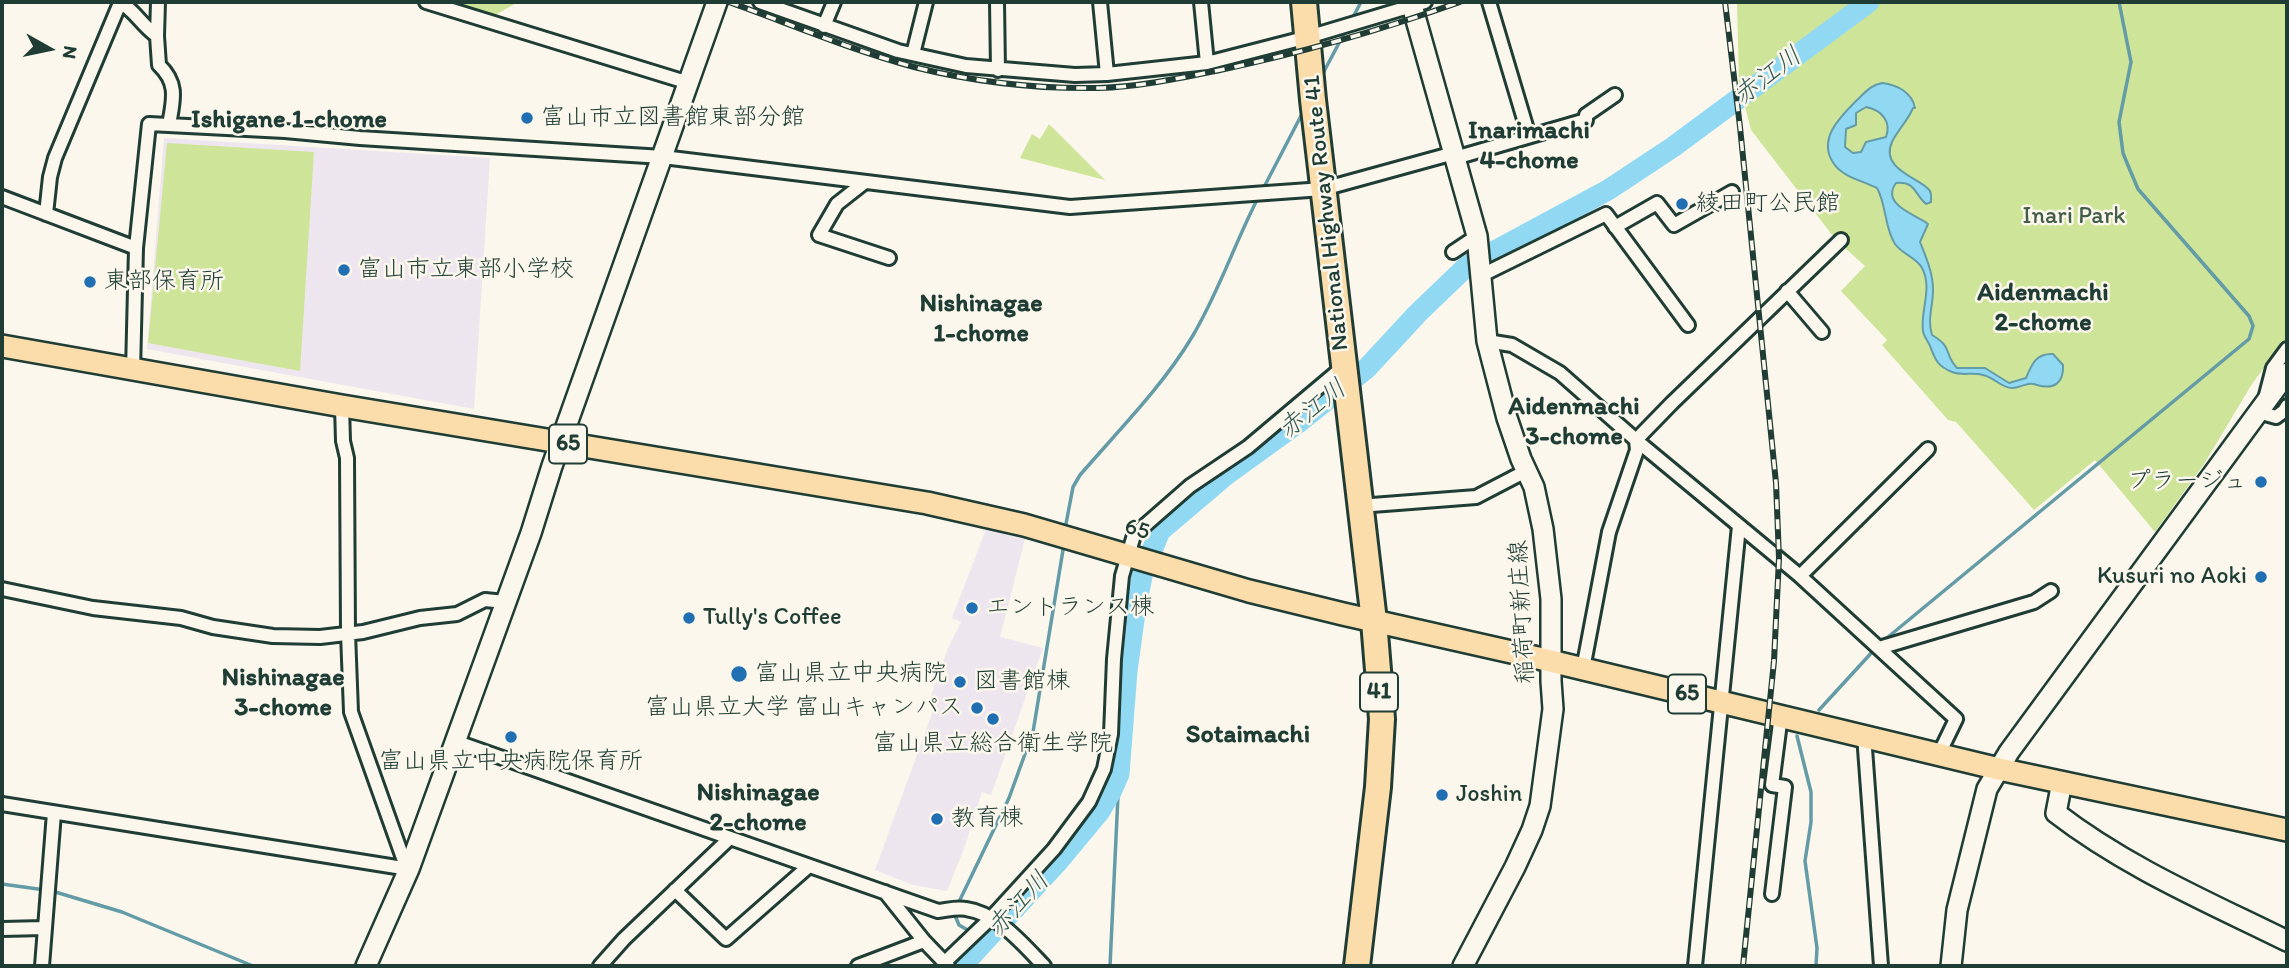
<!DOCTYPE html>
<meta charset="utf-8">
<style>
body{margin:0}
#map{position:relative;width:2289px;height:968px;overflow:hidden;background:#fbf7ec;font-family:Itim,sans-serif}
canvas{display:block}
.frame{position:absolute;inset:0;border:4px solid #1f3d34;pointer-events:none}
.north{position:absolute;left:14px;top:14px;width:70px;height:70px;-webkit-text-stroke:5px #fbf7ec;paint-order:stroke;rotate:99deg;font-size:19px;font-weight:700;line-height:28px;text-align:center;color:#1f3d34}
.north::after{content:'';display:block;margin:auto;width:24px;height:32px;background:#1f3d34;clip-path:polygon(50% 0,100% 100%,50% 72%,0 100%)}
</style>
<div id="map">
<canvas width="2289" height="968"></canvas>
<div class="frame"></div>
<div class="north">N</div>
</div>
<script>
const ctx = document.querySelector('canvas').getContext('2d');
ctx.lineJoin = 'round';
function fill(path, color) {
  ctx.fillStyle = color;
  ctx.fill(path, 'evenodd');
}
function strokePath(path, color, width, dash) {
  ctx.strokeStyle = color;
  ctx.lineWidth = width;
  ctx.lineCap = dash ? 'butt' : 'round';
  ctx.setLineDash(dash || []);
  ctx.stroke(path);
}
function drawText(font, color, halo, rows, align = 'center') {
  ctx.font = font + ' Itim,"Klee One",sans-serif';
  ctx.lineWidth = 5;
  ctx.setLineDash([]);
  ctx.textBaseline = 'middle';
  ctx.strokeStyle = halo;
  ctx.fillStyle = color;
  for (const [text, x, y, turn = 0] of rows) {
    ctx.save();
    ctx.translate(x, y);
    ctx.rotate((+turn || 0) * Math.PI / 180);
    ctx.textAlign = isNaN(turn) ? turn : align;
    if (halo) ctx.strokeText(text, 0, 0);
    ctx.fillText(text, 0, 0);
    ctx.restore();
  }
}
fill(new Path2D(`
 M164,138L490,158L474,409L147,349Z
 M986,529L1025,539L1000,637L1043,648L991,795L982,792L965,846L947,891L913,885L875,870L935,705L928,704L948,648L961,622L952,618Z`), '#eee6ee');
fill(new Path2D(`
 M439,2H518L490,18Z
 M1737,2H2287V337L2252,384L2204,464L2155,532L2095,460L2034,510L1956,422L1948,420L1882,345L1887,340L1841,291L1865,266L1836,240L1751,130L1739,83Z
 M1049,124L1105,180L1020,158L1032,134L1040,139Z
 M167,143L314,152L300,371L148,343Z`), '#cee499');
const water = new Path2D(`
 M1882,83C1897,85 1912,92 1915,108H1913C1907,122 1897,131 1892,142C1879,170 1923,179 1930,191C1932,195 1931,198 1931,202L1926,204C1914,194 1916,181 1896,183C1880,205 1917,215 1928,224L1920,242C1926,257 1933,273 1933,290C1933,306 1927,320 1932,335C1954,348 1943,353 1957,368H1985L2009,383L2026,378C2032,364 2036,353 2053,354L2063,365C2064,383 2054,390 2037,385C2027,381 2021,388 2012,388C2001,388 1994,377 1983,375C1973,372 1962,376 1952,372C1937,366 1935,359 1930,346C1928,341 1924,337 1923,331C1920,311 1933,288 1922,268C1917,258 1902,254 1895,244C1884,227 1887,206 1877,188C1863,181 1843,177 1834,164C1817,140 1839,118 1855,102C1864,94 1870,85 1882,83ZM1866,107C1881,110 1892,121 1886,137L1866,142L1861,152L1853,153L1845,147L1846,129L1856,125V113Z`);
fill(water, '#91d9f3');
strokePath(water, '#639ba7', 2);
strokePath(new Path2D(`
 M1352,19L1361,2
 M1321,77L1347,28
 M1263,189L1303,112
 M1065,529L1073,487L1080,475C1118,431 1162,387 1192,337C1219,292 1235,242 1259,196
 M1882,642L2249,339L2253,326L2249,316L2138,189L2127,163L2123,153L2119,122L2131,62L2119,2
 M1819,710L1874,650
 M1797,736L1811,792V822L1805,861L1817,948L1816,966
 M2,884L45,890
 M52,891L122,912L253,966
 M957,906L1009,798L1033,732L1064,544
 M954,913L959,925L971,932
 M977,936L984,941
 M1110,966L1119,774`), '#639ba7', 3.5);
strokePath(new Path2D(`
 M962,966L1056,864L1100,811L1111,792L1119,774L1127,671L1136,605L1143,572L1160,531L1226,475L1298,423L1366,369L1418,313L1467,266L1608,190L1673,147L1869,2`), '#91d9f3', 21);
const street = new Path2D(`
 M119,2C133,8 143,27 157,36
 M158,2L157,36L159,65C179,84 173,101 169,125
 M426,2L689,83
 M760,2L898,51L966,66L1075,75L1107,74L1207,63L1308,37L1425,2
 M997,2L998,70
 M1100,2L1107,74
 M1201,2L1207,63
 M1489,2L1529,136
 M824,26L834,2
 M913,54L926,2
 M1455,158L1586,120V115L1615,95
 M865,182L837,204L819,235L889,258
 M2,197L136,248
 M46,214L50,177L55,158L120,3
 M1615,227L1657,203L1674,225L1732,192
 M1453,252L1477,236
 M1480,276L1606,214L1688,325
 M1787,291L1822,332
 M1487,341L1512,345L1560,373L1636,440L1800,576L1956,719L1939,754
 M133,371L136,248L149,124L285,131L360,138L663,157L1070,207L1323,189L1454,153
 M2266,395L2273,368L2287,349
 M342,406L343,441L347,458L348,633L351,712L403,858
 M2258,412L2276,417L2284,411L2287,406
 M1359,506L1476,497L1526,471
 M1800,576L1928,449
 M2,589L93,608L181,618L213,627L273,636L320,637L363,632L420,618L457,614L485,600L505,602
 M1879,648L2034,602L2051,591
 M1583,669L1609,532L1637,450L1636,440L1672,403L1841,240
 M1864,735L1881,966
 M454,741L938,911C947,910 957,907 966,909C997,913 1023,944 1044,966
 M2,804L409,869
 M675,890L726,939L809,866
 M885,892L924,941
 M1772,894L1785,787L1772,785L1781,715
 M2,929L44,928
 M944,963L991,918L1054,849L1089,802L1104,769L1111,734L1114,659L1122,576L1134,535L1190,486L1248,447L1343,367
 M42,966L54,813
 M600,966L624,939L730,838
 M858,966L924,941L948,966
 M1695,966L1739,526`);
const secondary = new Path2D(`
 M1411,2L1477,236L1487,341L1507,418L1521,459L1534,487L1543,529L1551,599V681L1553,709L1540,806L1532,830L1515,867L1463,966
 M2062,782L2056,813C2126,867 2208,902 2287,941
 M366,966L409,869L531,533L552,466L717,2
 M1951,966L1957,910L1987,789L2009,752L2287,373`);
const primary = new Path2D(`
 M2,346L342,406L927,503L1024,525L1249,591L1343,614L1538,658L1999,769L2287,830`);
const highway = new Path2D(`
 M1304,2L1313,100L1374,621L1382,719L1378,787L1357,966`);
strokePath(street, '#1f3d34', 18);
strokePath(secondary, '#1f3d34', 24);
strokePath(primary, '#1f3d34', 26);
strokePath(highway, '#1f3d34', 30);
strokePath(street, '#fbf7ec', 12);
strokePath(secondary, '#fbf7ec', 19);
strokePath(primary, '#fbdcab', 21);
strokePath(highway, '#fbdcab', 24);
const rail = new Path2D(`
 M729,2C790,24 851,50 914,67C974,82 1038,89 1099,88C1139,87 1180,78 1220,70C1301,53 1381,30 1460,2
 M1725,2L1740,127L1776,483L1779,558L1774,661L1743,966`);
strokePath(rail, '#1f3d34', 6);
strokePath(rail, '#fbf7ec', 3.5, [10]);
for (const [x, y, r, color] of [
 [527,118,7,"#1f6fb2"],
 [1682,204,7,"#1f6fb2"],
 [344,270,7,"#1f6fb2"],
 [90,282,7,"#1f6fb2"],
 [2261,482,7,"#1f6fb2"],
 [2261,577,7,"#1f6fb2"],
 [972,608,7,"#1f6fb2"],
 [689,618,7,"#1f6fb2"],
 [739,674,9,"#1f6fb2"],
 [960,682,7,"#1f6fb2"],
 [977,708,7,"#1f6fb2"],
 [993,719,7,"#1f6fb2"],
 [511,737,7,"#1f6fb2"],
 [1442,795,7,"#1f6fb2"],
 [937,819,7,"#1f6fb2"]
]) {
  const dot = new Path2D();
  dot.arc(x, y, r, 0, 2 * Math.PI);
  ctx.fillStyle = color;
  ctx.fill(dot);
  strokePath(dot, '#fbf7ec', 2.5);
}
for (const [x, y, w] of [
 [568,444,38],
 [1379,692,38],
 [1687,694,38]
]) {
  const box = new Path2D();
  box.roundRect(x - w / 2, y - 19.5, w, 39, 5);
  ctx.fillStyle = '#fbf7ec';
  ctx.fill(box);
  strokePath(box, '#1f3d34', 2);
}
drawText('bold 23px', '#1f3d34', null, [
 ["65",568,444],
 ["41",1379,692],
 ["65",1687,694]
]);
drawText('24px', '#1f3d34', '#fbf7ec', [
 ["富山市立図書館東部分館",541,118],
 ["綾田町公民館",1696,204],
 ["富山市立東部小学校",358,270],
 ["東部保育所",104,282],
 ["プラージュ",2247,482,"right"],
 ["Kusuri no Aoki",2247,577,"right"],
 ["エントランス棟",986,608],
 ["Tully's Coffee",703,618],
 ["富山県立中央病院",755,674],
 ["図書館棟",974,682],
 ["富山県立大学 富山キャンパス",963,708,"right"],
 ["富山県立総合衛生学院",993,744,"center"],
 ["富山県立中央病院保育所",511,762,"center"],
 ["Joshin",1456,795],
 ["教育棟",951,819]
], 'left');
drawText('24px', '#1f3d34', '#fbf7ec', [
 ["National Highway Route 41",1327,213,-96],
 ["65",1137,530,17],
 ["稲荷町新庄線",1523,612,-93]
]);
drawText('24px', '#425e48', '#fbf7ec', [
 ["Inari Park",2074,217]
]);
drawText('italic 26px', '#365c5a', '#fbf7ec', [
 ["赤江川",1768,77,-37],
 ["赤江川",1313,410,-38],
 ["赤江川",1019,905,-47]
]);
drawText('bold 26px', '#1f3d34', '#fbf7ec', [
 ["Ishigane 1-chome",289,120],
 ["Inarimachi",1529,131],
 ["4-chome",1529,161],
 ["Aidenmachi",2043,293],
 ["2-chome",2043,323],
 ["Nishinagae",981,304],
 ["1-chome",981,334],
 ["Aidenmachi",1574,407],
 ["3-chome",1574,437],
 ["Nishinagae",283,678],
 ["3-chome",283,708],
 ["Sotaimachi",1248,735],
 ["Nishinagae",758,793],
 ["2-chome",758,823]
]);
</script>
